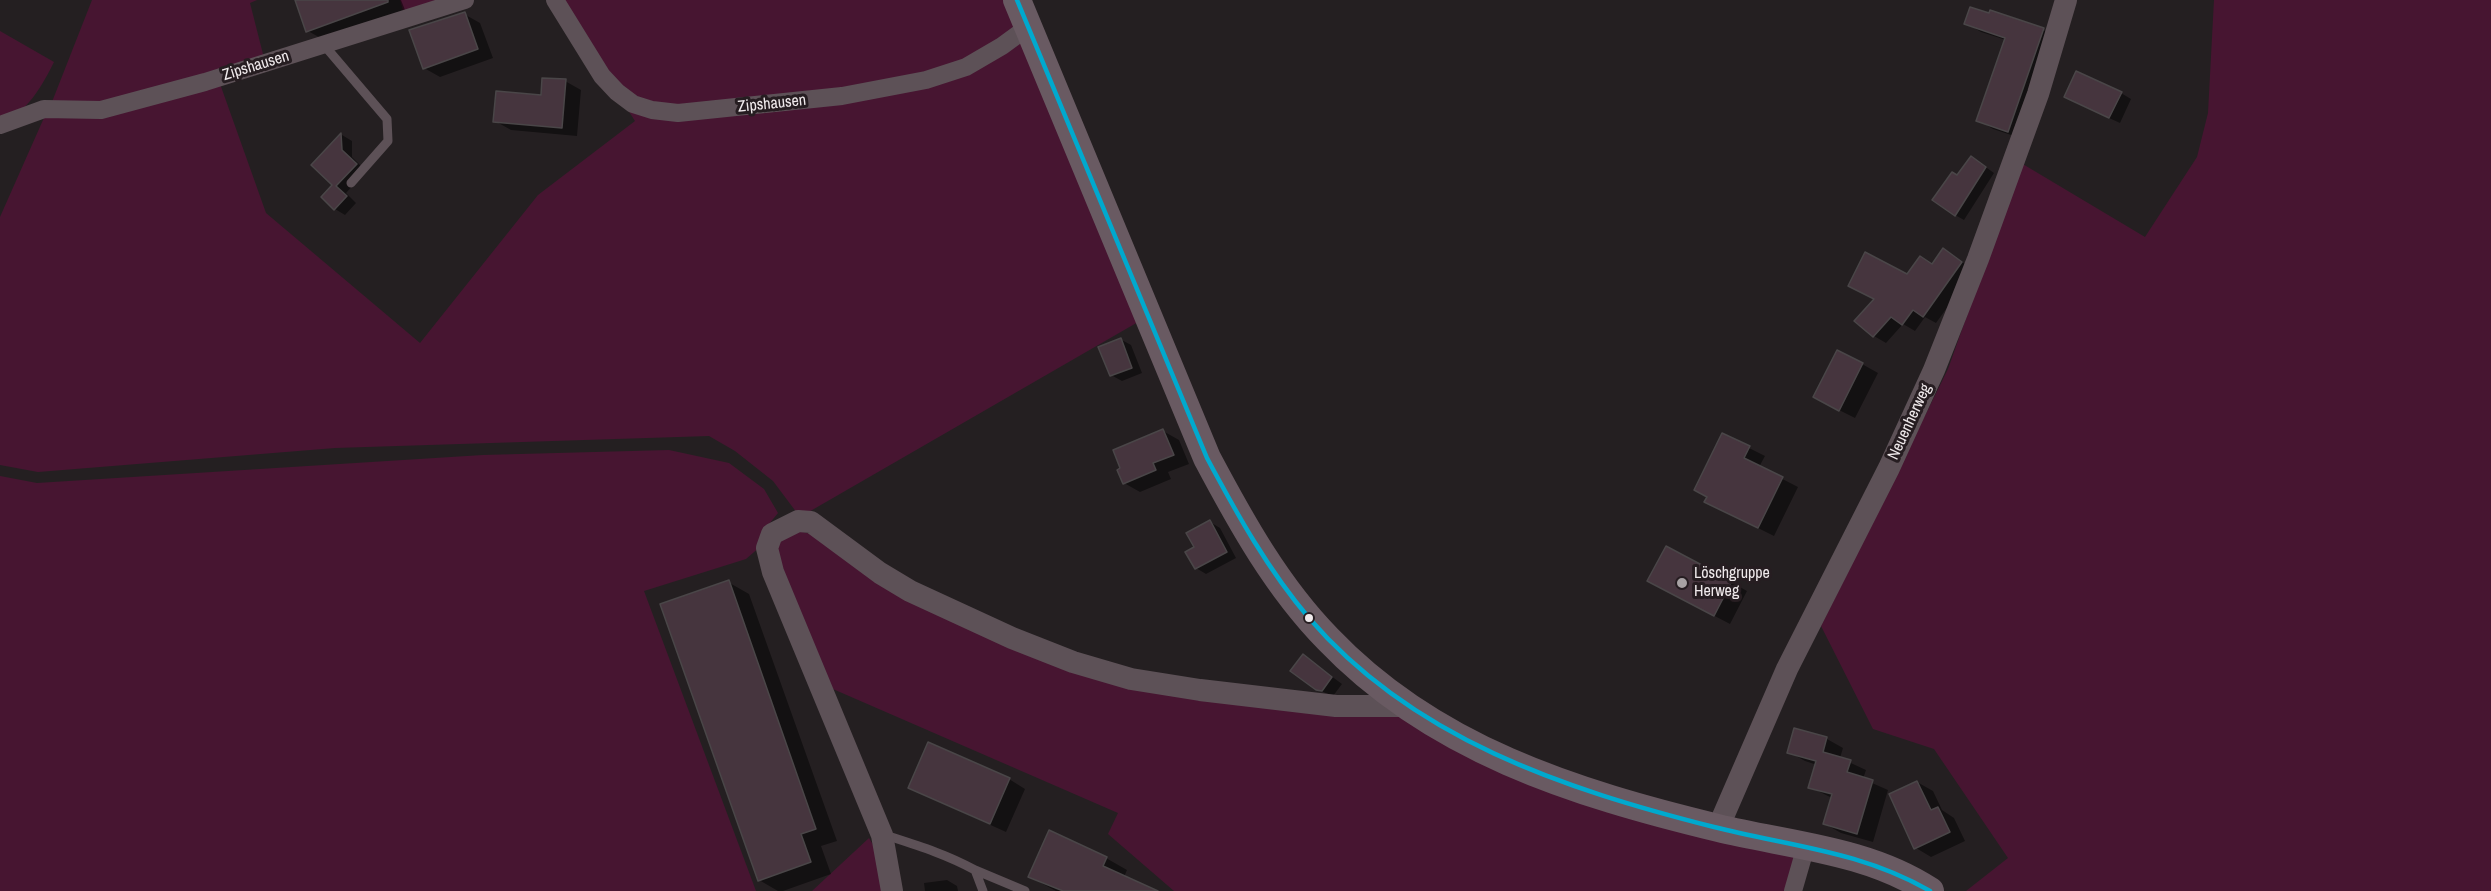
<!DOCTYPE html>
<meta charset="utf-8">
<style>
body{margin:0}
canvas{display:block;background:#241f21}
</style>
<canvas width="2491" height="891"></canvas>
<script>
const ctx = document.querySelector('canvas').getContext('2d');
ctx.lineJoin = 'round';
function fill(path, color) {
  ctx.fillStyle = color;
  ctx.fill(path, 'evenodd');
}
function strokePath(path, color, width, dash) {
  ctx.strokeStyle = color;
  ctx.lineWidth = width;
  ctx.lineCap = dash ? 'butt' : 'round';
  ctx.setLineDash(dash || []);
  ctx.stroke(path);
}
function drawText(font, color, halo, rows, align = 'center') {
  ctx.font = font + ' "Archivo Narrow",sans-serif';
  ctx.lineWidth = 6;
  ctx.setLineDash([]);
  ctx.textBaseline = 'middle';
  ctx.strokeStyle = halo;
  ctx.fillStyle = color;
  for (const [text, x, y, turn = 0] of rows) {
    ctx.save();
    ctx.translate(x, y);
    ctx.rotate((+turn || 0) * Math.PI / 180);
    ctx.textAlign = isNaN(turn) ? turn : align;
    if (halo) ctx.strokeText(text, 0, 0);
    ctx.fillText(text, 0, 0);
    ctx.restore();
  }
}
fill(new Path2D(`
 M92,0H257L250,3L264,58L101,108L50,107Z
 M400,0H461L405,18Z
 M558,0H1015L1145,318L800,517L773,481L735,451L709,436L335,448L38,472L0,465V217L47,111L219,81L266,213L420,343L538,195L635,121Z
 M2214,0H2491V891H1966L2008,858L1934,749L1873,729L1821,626L1948,369L2021,163L2145,237L2197,157L2208,113Z
 M0,31L54,62C43,84 26,116 0,121Z
 M669,450L729,463L764,489L778,513L765,529L761,546L746,559L644,591L756,891H0V476L37,483L483,455Z
 M789,529L830,538L1072,664L1409,712L1432,727L1801,850L1789,891H1174L1108,834L1118,813L826,686L786,596L774,537Z
 M869,838L879,855L883,891H812Z`), '#471531');
fill(new Path2D(`
 M296,0H401L405,10L324,40L308,31Z
 M464,14L480,23L493,58L440,77L424,68Z
 M1990,15L2043,30L2058,38L2023,139L1993,129L1978,120L2006,40L1981,32L1966,23Z
 M565,81L581,90L577,136L511,130L495,121L542,97Z
 M2121,93L2131,99L2120,123L2076,103Z
 M342,135L352,141V157L366,171L346,193L356,203L345,215L335,209L334,185L314,165Z
 M1980,163L1994,173L1964,220L1955,215L1958,177Z
 M1955,257L1974,270L1936,323L1925,317L1915,331L1903,324L1886,343L1874,336L1907,276Z
 M1120,339L1131,345L1142,373L1122,381L1111,375Z
 M1862,364L1878,373L1855,418L1831,406Z
 M1163,431L1179,440L1189,464L1168,472L1171,479L1140,492L1124,483Z
 M1723,435L1765,456L1759,467L1798,487L1774,536L1722,510Z
 M1210,522L1220,528L1236,558L1206,574L1196,568V548Z
 M728,582L749,594L837,841L821,846L831,874L783,891H778L759,880Z
 M1731,582L1747,591L1730,624L1665,590Z
 M1304,656L1342,684L1333,696L1316,689Z
 M1795,730L1827,739L1843,748L1840,758L1866,770L1863,779L1888,790L1873,842L1841,833L1825,824L1832,798L1810,787L1817,765L1805,761L1789,752Z
 M1009,779L1025,789L1006,832L909,788Z
 M1917,782L1933,791L1942,810L1954,818L1965,841L1931,857L1916,848Z
 M1106,858L1127,870L1124,877L1154,891H1056L1030,877Z
 M947,880L957,886L958,891H925L924,883Z`), '#0007');
const building = new Path2D(`
 M295,0H388V2L306,32Z
 M1970,7L1989,13L1990,10L2044,28L2008,132L1976,121L2005,38L1964,24Z
 M465,12L478,49L423,69L409,30Z
 M2076,71L2122,92L2109,118L2064,97Z
 M542,78L566,79L562,128L493,122L496,91L541,95Z
 M341,133L342,150L357,164L336,186L347,196L334,210L321,197L332,185L311,165Z
 M1971,156L1986,167L1955,216L1932,200L1952,172L1957,175Z
 M1943,248L1962,262L1923,317L1913,310L1902,325L1891,317L1873,337L1854,321L1874,299L1848,286L1865,252L1907,274L1920,256L1932,264Z
 M1121,338L1132,368L1110,376L1098,347Z
 M1837,350L1863,363L1839,411L1813,397Z
 M1163,429L1174,455L1153,463L1156,470L1123,484L1117,470L1120,468L1113,450Z
 M1722,433L1750,446L1744,458L1783,477L1758,528L1704,502L1707,497L1694,490Z
 M1210,520L1227,552L1195,569L1185,552L1194,547L1186,533Z
 M1666,546L1732,581L1714,616L1647,581Z
 M729,580L816,829L801,834L811,862L758,881L660,604Z
 M1303,654L1332,677L1322,691L1316,690L1290,671Z
 M1794,728L1827,737L1823,752L1851,760L1847,772L1873,780L1857,834L1823,824L1832,794L1808,788L1816,761L1787,753Z
 M928,742L1010,778L990,824L908,788Z
 M1917,781L1931,810L1938,807L1950,832L1914,849L1889,794Z
 M1049,830L1107,857L1103,866L1158,891H1063L1028,877Z`);
fill(building, '#46353e');
strokePath(building, '#4a4648', 1.5);
strokePath(new Path2D(`
 M324,45L387,119L388,141L351,183
 M885,835C916,845 946,854 975,870L983,891
 M975,870L1025,891`), '#5d5157', 9);
strokePath(new Path2D(`
 M555,0L602,76L617,92L633,104L652,110L678,113L842,96L926,80L966,67L1002,46L1028,27
 M0,125L44,109L101,110L205,82L465,0
 M1793,891L1806,846`), '#5d5157', 18);
strokePath(new Path2D(`
 M1718,828L1787,669L1889,468L1934,370L1978,259L2038,94L2066,0
 M892,891L882,835L773,572L767,548L772,534L798,521L811,522L880,573L910,591L1012,638L1073,662L1131,679L1200,690L1336,706H1407`), '#5d5157', 22);
strokePath(new Path2D(`
 M1017,0L1207,458C1241,522 1277,587 1328,639C1433,749 1574,793 1718,828C1788,845 1868,850 1930,891`), '#695a62', 28);
strokePath(new Path2D(`
 M1017,0L1207,458C1237,514 1268,570 1309,618C1413,739 1564,789 1714,827C1789,846 1861,851 1930,891`), '#00a9ce', 4.5);
for (const [x, y, r, color] of [
 [1682,583,6,"#a8a2a4"],
 [1309,618,5,"#efe9eb"]
]) {
  const dot = new Path2D();
  dot.arc(x, y, r, 0, 2 * Math.PI);
  ctx.fillStyle = color;
  ctx.fill(dot);
  strokePath(dot, '#261d21', 2);
}
drawText('16px', '#efe9eb', '#261d21', [
 ["Zipshausen",256,66,-17],
 ["Zipshausen",772,104,-6],
 ["Neuenherweg",1910,422,-65]
]);
drawText('16px', '#efe9eb', '#261d21', [
 ["Löschgruppe",1694,574],
 ["Herweg",1694,592]
], 'left');
</script>
